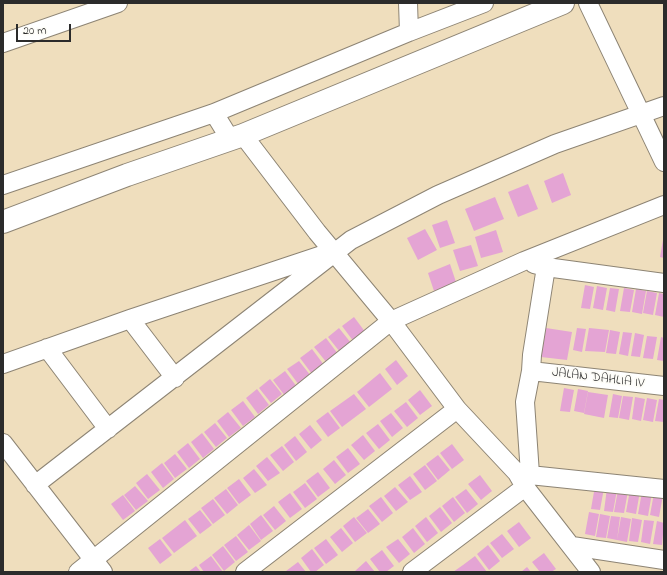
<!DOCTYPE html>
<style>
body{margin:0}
#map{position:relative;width:667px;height:575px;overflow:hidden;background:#efdebd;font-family:"Indie Flower",sans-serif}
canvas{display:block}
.frame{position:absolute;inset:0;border:4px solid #2b2b2b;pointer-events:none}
.scale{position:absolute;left:16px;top:24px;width:55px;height:18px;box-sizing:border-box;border:2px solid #2b2b2b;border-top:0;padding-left:5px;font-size:12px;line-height:14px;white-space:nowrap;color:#2b2b2b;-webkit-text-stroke:3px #fdfcf7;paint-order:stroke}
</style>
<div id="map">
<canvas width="667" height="575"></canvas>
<div class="frame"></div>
<div class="scale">20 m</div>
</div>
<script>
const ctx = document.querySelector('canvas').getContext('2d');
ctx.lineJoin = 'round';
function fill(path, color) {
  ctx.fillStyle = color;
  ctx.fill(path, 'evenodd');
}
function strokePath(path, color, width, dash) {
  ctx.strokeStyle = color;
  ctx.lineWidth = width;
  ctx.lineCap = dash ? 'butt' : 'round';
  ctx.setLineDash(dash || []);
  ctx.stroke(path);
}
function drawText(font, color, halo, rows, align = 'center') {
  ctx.font = font + ' "Indie Flower",sans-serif';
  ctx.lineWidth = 3.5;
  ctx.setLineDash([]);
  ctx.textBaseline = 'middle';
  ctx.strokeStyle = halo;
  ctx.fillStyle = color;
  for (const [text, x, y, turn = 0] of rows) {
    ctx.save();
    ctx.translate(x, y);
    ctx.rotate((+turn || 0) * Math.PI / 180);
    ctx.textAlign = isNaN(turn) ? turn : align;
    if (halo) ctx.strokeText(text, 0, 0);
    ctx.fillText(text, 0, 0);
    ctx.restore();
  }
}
fill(new Path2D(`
 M563,173L571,195L552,203L544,181Z
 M528,184L538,209L518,217L508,192Z
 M495,197L504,219L474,231L465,209Z
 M447,220L455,243L440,248L432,225Z
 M425,229L437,250L418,260L407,238Z
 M496,230L503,252L481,258L475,237Z
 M663,240H664V258L660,257Z
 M471,245L478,266L460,271L453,250Z
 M450,264L456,282L434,291L428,273Z
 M585,285L594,287L590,309L581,308Z
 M597,286L607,288L603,310L593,308Z
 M610,288L619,289L615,312L606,310Z
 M624,288L634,290L630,312L620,311Z
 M636,289L646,291L642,314L632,312Z
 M647,291L657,293L653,315L643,313Z
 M659,293L664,294V317L655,315Z
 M354,317L366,333L354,342L342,326Z
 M339,328L351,343L340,352L328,337Z
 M546,328L572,332L567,360L541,357Z
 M577,328L586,329L582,352L573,350Z
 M589,328L609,330L605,352L585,351Z
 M610,330L620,332L616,354L606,353Z
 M623,332L632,333L628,356L619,354Z
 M635,333L644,335L640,357L631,356Z
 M647,336L657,337L653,359L643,358Z
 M661,337L664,338V361L657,360Z
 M326,338L338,354L327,363L314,347Z
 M312,349L324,365L312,374L300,358Z
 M396,360L408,376L397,385L385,369Z
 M299,361L311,376L299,385L287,369Z
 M285,371L297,387L285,396L273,380Z
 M380,373L392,389L369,407L357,392Z
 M270,379L282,394L271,403L259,388Z
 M564,388L574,390L570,412L560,411Z
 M257,389L269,405L258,414L246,398Z
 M578,389L588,391L584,413L574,411Z
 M420,390L432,406L420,415L408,400Z
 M588,392L608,395L604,418L584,414Z
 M354,394L366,409L342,427L330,411Z
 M613,394L622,396L618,418L609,417Z
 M623,396L633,397L629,420L619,418Z
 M635,397L645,399L641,421L632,419Z
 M647,398L657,400L653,422L643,420Z
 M659,399L664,400V422L655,421Z
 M243,401L255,417L243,426L231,410Z
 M406,402L418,418L407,427L394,411Z
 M228,412L241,428L229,437L217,421Z
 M328,412L340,428L328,437L316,421Z
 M391,413L403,428L392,437L380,421Z
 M215,423L227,438L216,447L204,432Z
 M378,424L390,440L379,449L366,433Z
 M310,425L322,440L311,449L299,434Z
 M202,433L214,449L203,458L191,442Z
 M363,435L375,451L364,460L351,445Z
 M295,436L307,452L296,461L284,445Z
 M188,443L200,459L189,468L177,452Z
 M452,444L464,460L452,469L440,453Z
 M282,446L294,462L283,471L270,455Z
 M348,448L360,464L348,473L336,457Z
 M175,454L187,469L175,478L164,463Z
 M438,455L450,470L438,480L426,464Z
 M267,457L280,473L268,481L256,466Z
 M334,460L346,475L335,484L323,469Z
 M162,463L174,479L163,488L151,472Z
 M425,465L437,481L425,490L413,474Z
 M254,469L267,485L255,493L243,478Z
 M318,472L330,488L318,497L306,481Z
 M147,474L160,490L148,499L136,483Z
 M480,475L492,491L481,500L468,484Z
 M410,476L422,492L410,500L398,485Z
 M239,479L251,495L239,504L227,488Z
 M305,483L317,499L305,508L293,492Z
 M135,486L148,501L136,510L124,495Z
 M595,486L604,488L600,510L591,509Z
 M395,487L408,502L396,511L384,496Z
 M607,488L617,490L613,512L604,511Z
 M226,489L238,505L227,514L214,498Z
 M466,489L478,504L467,513L455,497Z
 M618,490L628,491L624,513L614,512Z
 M630,490L640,491L636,514L626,512Z
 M642,492L652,493L648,516L638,514Z
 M290,493L302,509L290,518L278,502Z
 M654,493L663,495L659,517L650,515Z
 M123,495L135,511L123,520L111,504Z
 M381,497L393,513L382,522L369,506Z
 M453,497L465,513L454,522L442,506Z
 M213,499L225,515L213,524L201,508Z
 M274,506L286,521L275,530L263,515Z
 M440,507L452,523L441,532L429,516Z
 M368,509L380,524L368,533L356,518Z
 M200,510L212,525L200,534L188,519Z
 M589,512L599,514L595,536L585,534Z
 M600,514L610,516L606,538L596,537Z
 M261,515L273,531L261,540L250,524Z
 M611,516L620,517L617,540L607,538Z
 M354,517L367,533L355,542L343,526Z
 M426,517L438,533L427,542L415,526Z
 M621,517L631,519L627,542L617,540Z
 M632,518L642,520L638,542L629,541Z
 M185,520L197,536L174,553L162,538Z
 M644,520L654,521L650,544L641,542Z
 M657,521L664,523L662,545L653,544Z
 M519,522L531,538L519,547L507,531Z
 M249,525L261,541L249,550L237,535Z
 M341,528L353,543L342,552L330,537Z
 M413,528L425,544L414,553L402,537Z
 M502,534L514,549L502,558L490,543Z
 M236,536L248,552L236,561L224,545Z
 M160,539L172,555L160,564L148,548Z
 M326,539L338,555L326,564L314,548Z
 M398,539L410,554L399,563L386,547Z
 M488,545L500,561L489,570L477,554Z
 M223,546L235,562L224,571L212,555Z
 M312,549L324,565L315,572H311L301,558Z
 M382,550L394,566L386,572H380L370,559Z
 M544,553L556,569L551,572H540L532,562Z
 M211,556L223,572H204L199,565Z
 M475,556L487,572H453L463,565Z
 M366,561L375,572H356L355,571Z
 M298,562L306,572H287L286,571Z
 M196,566L201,572H188Z
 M527,567L531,572H521Z`), '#e4a4d4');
const minor = new Path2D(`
 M408,3L409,32
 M588,3L664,162
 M3,43L118,3
 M214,113L230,139
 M243,135L317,232L391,321L457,409L517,473L525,487L591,572
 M3,185L214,113L409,32L484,3
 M534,264L546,267L664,283
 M130,319L175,378
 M47,348L108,429
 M3,364L130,319L322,255
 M531,371L664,386
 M3,443L103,572
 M520,474L664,489
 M530,474L525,402L531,371L532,355L546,267
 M35,485L351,240L438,195L555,144L664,106
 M572,546L664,560
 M78,572L391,321L524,261L664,205
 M245,572L457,409
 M412,572L525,487`);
const tertiary = new Path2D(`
 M3,222L127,175L243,135L563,3`);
strokePath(minor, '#8d8474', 20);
strokePath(tertiary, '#8d8474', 24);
strokePath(minor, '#fff', 18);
strokePath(tertiary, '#fff', 22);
drawText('13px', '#2b2b2b', '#fdfcf7', [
 ["JALAN DAHLIA IV",598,379,7]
]);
</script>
